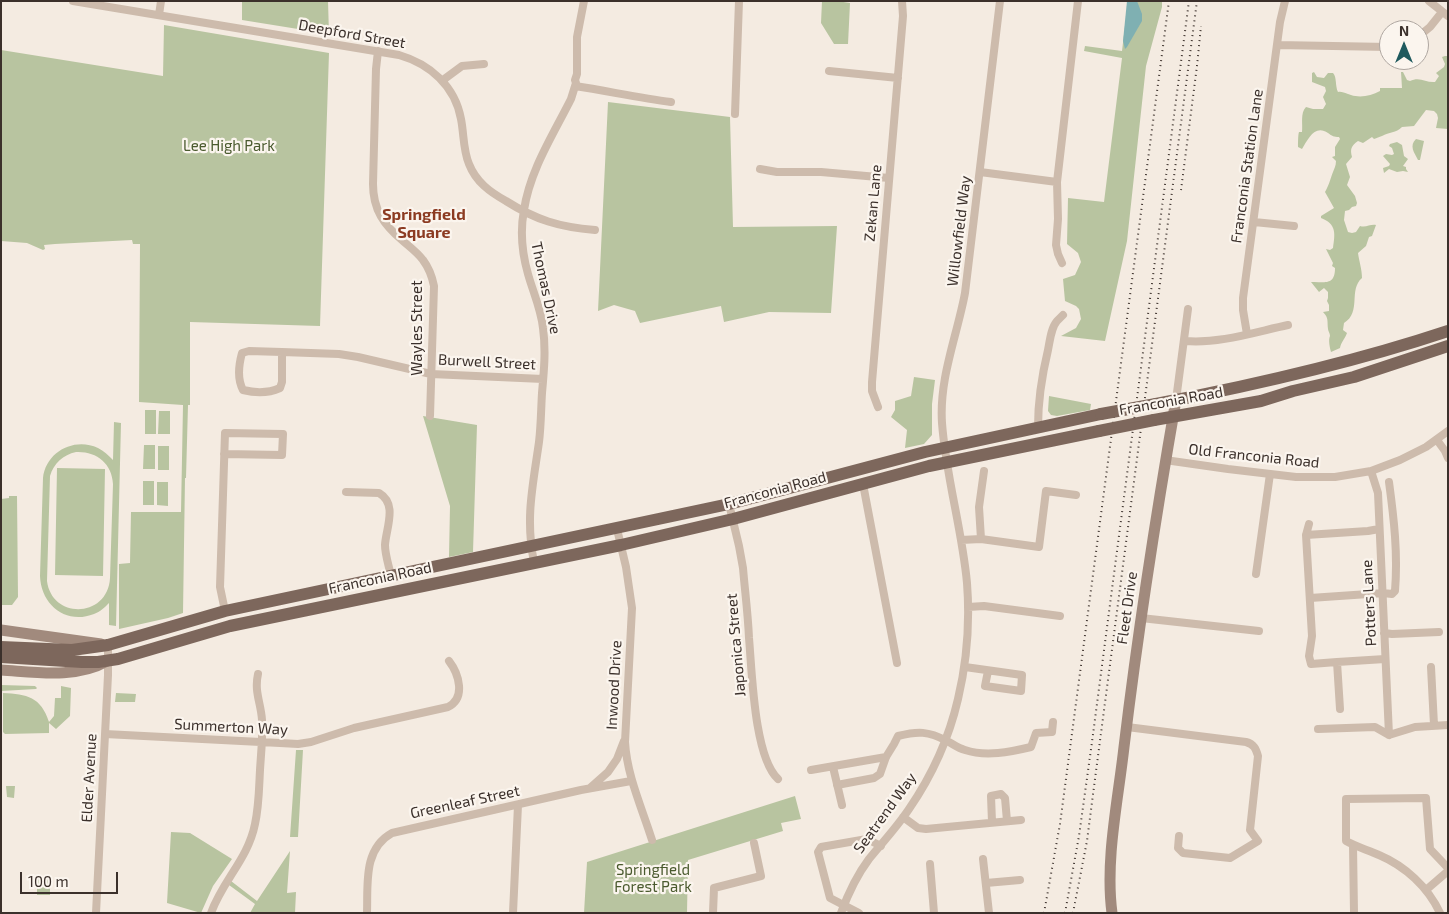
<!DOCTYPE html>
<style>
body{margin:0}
#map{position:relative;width:1449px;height:914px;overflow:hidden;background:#f4ebe1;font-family:"Exo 2",sans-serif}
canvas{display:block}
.frame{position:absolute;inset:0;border:2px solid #3b302b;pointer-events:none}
.north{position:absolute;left:1379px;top:20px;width:50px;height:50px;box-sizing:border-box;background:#fbf5ee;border:1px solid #aea6a0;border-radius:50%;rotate:0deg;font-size:14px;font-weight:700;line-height:20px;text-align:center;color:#3b302b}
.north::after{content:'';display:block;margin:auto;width:18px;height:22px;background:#1f5a5e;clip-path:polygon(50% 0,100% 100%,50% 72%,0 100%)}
.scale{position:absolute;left:20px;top:872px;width:98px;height:22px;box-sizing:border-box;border:2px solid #3b302b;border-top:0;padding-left:6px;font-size:15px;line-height:18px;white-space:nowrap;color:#3b302b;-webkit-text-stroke:4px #fbf5ee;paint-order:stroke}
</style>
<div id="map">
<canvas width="1449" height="914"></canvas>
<div class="frame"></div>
<div class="north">N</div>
<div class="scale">100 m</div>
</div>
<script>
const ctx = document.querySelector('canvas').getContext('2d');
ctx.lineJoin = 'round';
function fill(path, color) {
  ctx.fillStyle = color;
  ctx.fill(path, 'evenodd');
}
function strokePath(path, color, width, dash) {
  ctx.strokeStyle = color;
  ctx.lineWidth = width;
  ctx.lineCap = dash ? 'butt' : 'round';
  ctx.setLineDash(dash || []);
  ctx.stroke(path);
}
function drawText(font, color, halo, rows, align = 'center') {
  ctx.font = font + ' "Exo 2",sans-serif';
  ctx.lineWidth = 4.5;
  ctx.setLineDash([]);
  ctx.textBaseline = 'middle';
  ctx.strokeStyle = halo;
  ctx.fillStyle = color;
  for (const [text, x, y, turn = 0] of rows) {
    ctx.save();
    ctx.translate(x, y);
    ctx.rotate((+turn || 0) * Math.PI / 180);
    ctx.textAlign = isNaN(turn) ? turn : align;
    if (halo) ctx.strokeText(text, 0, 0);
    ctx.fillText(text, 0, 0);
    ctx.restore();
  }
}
fill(new Path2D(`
 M242,1H328L329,34L242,20Z
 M822,1H837L850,3L848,44H834L821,23Z
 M1128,1H1162V7L1146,66L1127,241L1105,341L1061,336L1076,328L1081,319L1079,309L1076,306L1065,301L1063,279L1075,275L1081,262L1078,253L1067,244L1068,198L1104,202L1122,58L1084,51L1085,46L1122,51Z
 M164,25L329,53L320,326L190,322V405H188L186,478H185L183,613L168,618L119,629V564L130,563L131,512H181L183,405L139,402L140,244H133L132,240L55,244L44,245L45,249L43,250L27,243L1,241V50L163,76Z
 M1445,56H1448V129L1436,128L1438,118L1437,114L1434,111L1426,110L1414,126L1402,127C1396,133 1389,132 1382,136C1379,137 1377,138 1374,139L1372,137L1363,143L1358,141C1351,146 1350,149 1352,157L1346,164L1350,177L1347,185L1355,196L1357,203L1356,206L1352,207L1349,210L1345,211L1344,220L1348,232L1352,233L1356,232L1360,226C1366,228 1370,224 1376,225L1372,236L1369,237L1366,246L1358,253C1359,261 1362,269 1362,278C1348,290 1362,312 1344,323L1343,330L1347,333C1345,339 1341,342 1340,348L1331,352C1330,348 1328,340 1330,336C1330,333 1328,331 1328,329C1327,321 1329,318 1323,312L1329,311V305L1327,301L1328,298V292L1324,288L1319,292L1311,282C1323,281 1335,287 1335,268L1332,266L1333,263L1326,249L1330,250L1333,248C1335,234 1337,224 1321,218V216L1334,208L1325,192C1329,185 1330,180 1333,172C1334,169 1336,166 1336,161L1332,157L1335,156V147L1340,139L1339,137C1334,137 1332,136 1328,133C1315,124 1308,139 1302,149L1298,147C1298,145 1298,134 1299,132H1302C1303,124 1300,113 1306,107L1313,109H1323L1326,104L1323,97L1326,91L1325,87L1312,82V73L1314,72L1317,77L1324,78L1328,73H1333C1337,77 1335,86 1338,92C1343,91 1346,94 1351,95C1360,98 1371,96 1380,91V88H1402L1401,72H1403L1407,80L1410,81C1420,76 1426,83 1435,82L1439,76L1436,73L1444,67L1445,64L1442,57Z
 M608,102L730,117L733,227L837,226L831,313L769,312L724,322L721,306L640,323L635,311L614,305L598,311Z
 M1416,139L1424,141L1420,160H1418C1414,152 1409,146 1416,139Z
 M1397,142L1402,145L1404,156L1408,159L1403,166L1406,167V169L1408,172L1403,171L1397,172L1389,169L1384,173L1383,168L1389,166L1390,164L1383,156L1386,154L1392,155L1394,154L1392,148L1389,146L1390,144Z
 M914,377L935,380L932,404V435L924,444L905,448L907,430L891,417L895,410V401L911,396Z
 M1049,396L1091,404L1090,410L1057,416L1051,415L1048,411Z
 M145,410H156V434H145Z
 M159,411H170V434H158Z
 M423,416L477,425L473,552L449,557L450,506Z
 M114,422L121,423L116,626L109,625V603C105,607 100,612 94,614C66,625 41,605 40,576L43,478C46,452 74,437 98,448C104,451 108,455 113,460ZM76,452C96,451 112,463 113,484L110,578C108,618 52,620 47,581L50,476C54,463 63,455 76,452Z
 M144,445H155V469H143Z
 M158,446H169V470H158Z
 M57,468L105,469L103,576L55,575Z
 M143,481H154V505H143Z
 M157,482H168V506L157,505Z
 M9,496H17L18,597L12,605H1V499L9,498Z
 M1,685L35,686L37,688L36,689L1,691Z
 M61,686L71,688L70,716L56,729L49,723V733L5,734L3,732V693C27,694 41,697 49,722L54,716L55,698H61Z
 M116,693L136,694L135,702H115Z
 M296,750H303L298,837H290Z
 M6,786H15L14,798L7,797Z
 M795,796L801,819L781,823L783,831L688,860L687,913H584L587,862Z
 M171,832L190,833L232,859L213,886L201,913L167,903Z
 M290,851L287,893L296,892L295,913H250L255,904L229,885L231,881L257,901Z
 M50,878V895H37V879Z`), '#b8c4a0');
fill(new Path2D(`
 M1127,1H1137L1142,14V21L1127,47L1125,49L1123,41Z`), '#7fb0b2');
strokePath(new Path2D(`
 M73,1L399,55C430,64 455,86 461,119C464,134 463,150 469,164C476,182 490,192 506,201C536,220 559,227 595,230
 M1429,1L1448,16
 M159,15L161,1
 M1419,36L1430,27L1442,12
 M1277,45L1389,47
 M378,51L376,69L373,184C373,210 384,225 403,241C410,247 418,253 423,260C429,268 432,276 434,286L430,416
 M829,71L898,78
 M443,80L462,66L484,64
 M575,86C608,91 639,98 671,102
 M735,114L739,1
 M760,169L777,172H821L889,178
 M980,172L1057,182
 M1254,222L1294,226
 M1062,263L1058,254L1056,245L1058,219L1057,182L1078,1
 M1247,334L1243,310V298L1280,22L1285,1
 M1185,341C1219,344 1255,332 1288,325
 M249,351L282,352V382L280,388C269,393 255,393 243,390C237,379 239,364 242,353Z
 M282,352L339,354L358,357L431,374L543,379
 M1176,400L1188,309
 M878,407L872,391V382L903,16L902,1
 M1038,427C1038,400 1042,375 1048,350C1050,340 1051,328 1057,321C1059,319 1061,317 1063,315
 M1437,440L1445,451L1448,458
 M224,454L282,455L283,434L225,433L220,587L225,611
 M1165,460L1228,469L1296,477H1335L1371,471L1400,460L1426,447L1448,431
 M1371,471L1378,493L1389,735
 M863,484L897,663
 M346,492L379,493C398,504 386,528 385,545C385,555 389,566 391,576
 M729,504L739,546L743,568C745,592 748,614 749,638C752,671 754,757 778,779
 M1309,524L1306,535L1312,636L1309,656L1311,664L1337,662
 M617,529L626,567L632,608L625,742C627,776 642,808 652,840
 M1306,535L1368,531L1379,529
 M981,539L979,507L984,471
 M961,540L981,539L1039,547L1046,491L1076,495
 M534,562C525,518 533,485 539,442C541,426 541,409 542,393C544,371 546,350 543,328C541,309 533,292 528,274C522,253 520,231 524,210C530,170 553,135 571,99L576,83L575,80L577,74V37L584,1
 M1256,574L1270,474
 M1310,598L1383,593L1392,594L1395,591C1398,554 1394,519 1389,482
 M968,607L984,606L1060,616
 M1141,618L1259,631
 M1384,633L1392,634L1439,632
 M965,667L1022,675L1021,691L985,686L988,671
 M1431,667L1434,725
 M1340,709L1337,662L1385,659
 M1127,727L1246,742C1254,744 1256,749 1258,756L1250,830L1258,841L1230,858L1183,853L1178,848L1179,836
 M1318,729L1375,727L1389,735
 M105,734L280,743L298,744L311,742L354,728L448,707C466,698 459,674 449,661
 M1389,735L1415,727L1448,725
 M833,767L842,805
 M811,770L886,757
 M837,785L874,778L880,774L886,757L894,744L898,736C918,731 928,731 947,741C953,744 958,748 965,750C986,757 1010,752 1031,747L1036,733L1052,732L1053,722
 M590,788L608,772L617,759L624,741
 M903,817L918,828L926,829L1021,820
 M992,822L991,796L1001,794L1005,798L1007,821
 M1353,845L1354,913
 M983,859L989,913
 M930,864L934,913
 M986,883L1020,880
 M1426,890L1448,871
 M96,913L108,675V645
 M211,913C223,880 248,859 255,824C259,806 259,788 260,770C261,753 263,736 262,720C261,703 254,692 258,674
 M367,913C368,884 363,849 392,833L581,790L631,781
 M513,913L518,805
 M713,913L714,888L761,876L754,843
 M841,913C848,894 857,875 869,859C882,843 897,827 909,809C931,777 949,738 958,699C967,661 970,622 967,583C962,529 946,477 942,423C939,378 957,336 965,293L1000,1
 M859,913L830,898L818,852L821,847L867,839L881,846
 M1440,913C1428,887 1405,866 1379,855C1368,850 1357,847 1346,841V799L1426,798L1430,849L1448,868`), '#cdbbac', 8);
strokePath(new Path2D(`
 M1,630L101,644
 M1,670C35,672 76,679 107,661
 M1112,913C1105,860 1118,801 1124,747C1138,631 1156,515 1176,400`), '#a18a7d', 11);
strokePath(new Path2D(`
 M1156,404C1255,385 1352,363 1448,331
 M1154,420L1261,401L1293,391L1354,377L1448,346
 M1,647L72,650L108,645L225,611L729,504L925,452L1101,414
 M1,657L82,662H98L118,659L230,626L621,545L733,519L929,466L1099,431`), '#7d675c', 12);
strokePath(new Path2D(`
 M1181,190L1197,66L1201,26
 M1044,913L1060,824L1169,1
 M1065,913L1079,836L1092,742L1189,1
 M1073,913L1087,841L1095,779L1197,1`), '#3b302b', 2, [1, 4]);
strokePath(new Path2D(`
 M1101,414L1156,404
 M1099,431L1154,420`), '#7d675c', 12);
drawText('15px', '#3b302b', '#fbf5ee', [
 ["Deepford Street",352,34,10],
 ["Franconia Station Lane",1247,166,-82],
 ["Zekan Lane",873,203,-85],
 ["Willowfield Way",959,231,-83],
 ["Thomas Drive",546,288,78],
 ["Wayles Street",417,328,-90],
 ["Burwell Street",487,362,3],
 ["Franconia Road",1171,401,-10],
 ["Old Franconia Road",1254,456,6],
 ["Franconia Road",775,490,-15],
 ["Franconia Road",380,578,-12],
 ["Potters Lane",1369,603,-93],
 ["Fleet Drive",1127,608,-82],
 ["Japonica Street",736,645,-95],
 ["Inwood Drive",614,685,-87],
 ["Summerton Way",231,727,3],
 ["Elder Avenue",89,778,-87],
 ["Greenleaf Street",465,802,-12],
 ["Seatrend Way",885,813,-54]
]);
drawText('15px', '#4a5a2e', '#fbf5ee', [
 ["Lee High Park",229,146],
 ["Springfield",653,870],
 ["Forest Park",653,887]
]);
drawText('bold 16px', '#8c3b22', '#fbf5ee', [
 ["Springfield",424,215],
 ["Square",424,233]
]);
</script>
